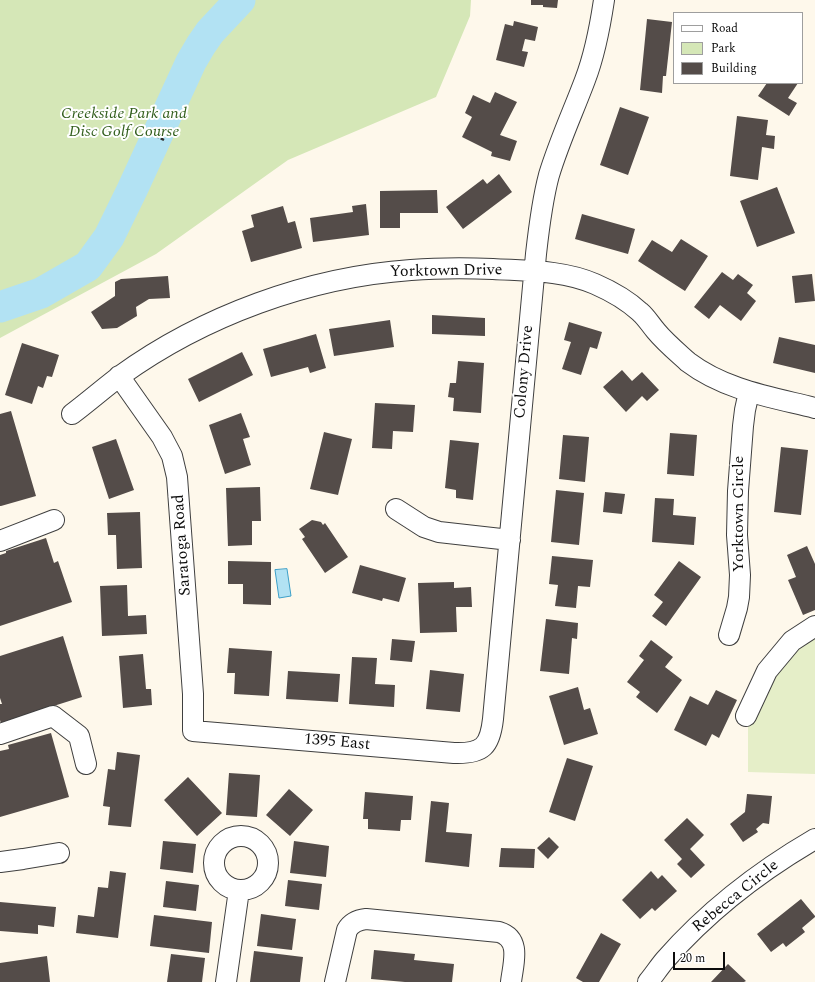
<!DOCTYPE html>
<style>
body{margin:0}
#map{position:relative;width:815px;height:982px;overflow:hidden;background:#fef8eb;font-family:Spectral,serif}
canvas{display:block}
.legend{position:absolute;left:673px;top:12px;width:130px;height:72px;box-sizing:border-box;background:#fff;border:1px solid #9e9e9e;margin:0;padding:5px 7px;list-style:none;font-size:12px;color:#0c0c0c}
.legend li{display:flex;align-items:center;gap:8px;height:20px}
.legend b{width:20px;border:1px solid #9e9e9e}
.scale{position:absolute;left:673px;top:952px;width:52px;height:18px;box-sizing:border-box;border:2px solid #0c0c0c;border-top:0;padding-left:5px;font-size:12px;line-height:14px;white-space:nowrap;color:#0c0c0c;-webkit-text-stroke:3px #fff;paint-order:stroke}
</style>
<div id="map">
<canvas width="815" height="982"></canvas>
<ul class="legend">
<li><b style="height:5px;background:#fff"></b>Road</li>
<li><b style="height:11px;background:#d5e7b7"></b>Park</li>
<li><b style="height:11px;background:#544c49"></b>Building</li>
</ul>
<div class="scale">20 m</div>
</div>
<script>
const ctx = document.querySelector('canvas').getContext('2d');
ctx.lineJoin = 'round';
function fill(path, color) {
  ctx.fillStyle = color;
  ctx.fill(path, 'evenodd');
}
function strokePath(path, color, width, dash) {
  ctx.strokeStyle = color;
  ctx.lineWidth = width;
  ctx.lineCap = dash ? 'butt' : 'round';
  ctx.setLineDash(dash || []);
  ctx.stroke(path);
}
function drawText(font, color, halo, rows, align = 'center') {
  ctx.font = font + ' Spectral,serif';
  ctx.lineWidth = 4;
  ctx.setLineDash([]);
  ctx.textBaseline = 'middle';
  ctx.strokeStyle = halo;
  ctx.fillStyle = color;
  for (const [text, x, y, turn = 0] of rows) {
    ctx.save();
    ctx.translate(x, y);
    ctx.rotate((+turn || 0) * Math.PI / 180);
    ctx.textAlign = isNaN(turn) ? turn : align;
    if (halo) ctx.strokeText(text, 0, 0);
    ctx.fillText(text, 0, 0);
    ctx.restore();
  }
}
fill(new Path2D(`
 M0,0H471L470,16L436,97L288,160L156,254L0,338Z`), '#d5e7b7');
fill(new Path2D(`
 M815,629V774L748,772V719L770,671Z`), '#e5eec8');
const water = new Path2D(`
 M287,569L291,596L279,598L275,570Z`);
fill(water, '#b2e2f3');
strokePath(water, '#3c9fc8', 1);
strokePath(new Path2D(`
 M0,307L41,293L88,266L109,237L132,190L191,62L201,45L210,32L240,0`), '#b2e2f3', 31);
fill(new Path2D(`
 M531,0H558L557,8L543,7V5H531Z
 M647,19L672,22L666,76H663L662,93L640,90Z
 M514,21L538,27L535,41L525,39L522,51L528,52L524,67L496,60L505,24L513,26Z
 M767,83H798L788,98L797,103L789,116L758,96Z
 M495,92L517,102L500,135L517,141L510,161L491,156L492,152L462,137L472,117L465,113L473,95L490,103Z
 M620,107L649,117L628,175L600,165Z
 M737,116L768,120L766,135L775,136L774,149L762,147L758,180L730,176Z
 M499,174L512,192L463,229L446,207L483,179L487,184Z
 M777,187L795,233L757,247L740,201Z
 M437,190L438,213H400V228H380V191Z
 M366,204L369,235L313,242L310,218L353,212L352,206Z
 M283,206L288,223L295,221L302,248L251,262L242,231L254,227L251,215Z
 M582,214L635,229L628,254L575,239Z
 M681,239L708,256L685,291L638,261L652,240L672,252Z
 M722,272L733,280L738,274L753,285L747,293L756,301L741,321L720,305L709,319L694,307Z
 M812,274L815,301L795,303L792,276Z
 M168,276L170,298L149,299L136,307L137,316L117,328L102,329L91,312L115,296V282L121,279Z
 M432,315L485,318V336L432,334Z
 M390,320L394,347L334,356L329,329Z
 M569,322L602,332L597,349L590,347L581,375L562,369L571,342L564,340Z
 M316,334L326,368L310,373L308,367L271,377L263,349Z
 M779,337L815,345V373L773,363Z
 M22,343L59,355L52,377L47,376L43,388L38,386L32,404L5,395Z
 M242,352L253,375L199,402L188,379Z
 M458,361L484,363L481,413L453,411L454,398L448,397L450,383H456Z
 M622,370L632,381L642,372L659,390L647,401L642,396L626,412L603,387Z
 M375,403L415,405L413,432L393,431L392,449L372,448Z
 M11,411L36,496L1,506H0V414Z
 M241,413L250,437L243,439L251,465L225,474L209,425Z
 M324,432L352,439L338,495L310,489Z
 M670,433L697,435L694,476L667,474Z
 M563,435L589,437L585,482L559,479Z
 M116,439L134,490L109,499L92,447Z
 M450,440L479,443L473,500L456,498V490L445,488Z
 M781,447L808,450L801,515L774,512Z
 M260,487L261,521H252V545L228,546L226,488Z
 M556,490L584,493L579,545L551,542Z
 M605,492L625,494L622,514L603,512Z
 M655,498L674,499L673,515L696,517L694,545L652,542Z
 M140,512L142,568L117,569L116,535H108L107,513Z
 M312,520L321,522L323,525L325,523L348,557L325,573L302,539L305,537L299,529Z
 M46,538L54,563L58,561L72,602L0,626V555L6,553V551Z
 M807,546L815,564V610L803,615L788,580L796,577L787,555Z
 M552,556L593,560L590,587L578,586L576,608L555,606L558,585L549,584Z
 M228,561L271,562V605L243,604V584H228Z
 M679,561L701,577L666,626L652,616L663,602L654,595Z
 M360,565L406,578L399,602L383,598L382,601L352,593Z
 M454,582V588L471,587L472,607H456L457,632L420,633L418,583Z
 M127,585L128,616L146,615L147,634L102,636L100,586Z
 M546,619L578,623L577,639L572,638L569,674L540,671Z
 M63,636L82,697L41,710L1,724L0,720V704H2L0,698V656Z
 M392,639L415,641L412,662L390,660Z
 M651,640L673,657L665,667L682,680L657,713L636,697L640,692L627,682L644,660L639,656Z
 M229,648L272,651L269,696L234,694L235,673H227Z
 M143,654L146,689H151L152,705L123,708L119,656Z
 M352,657L377,658L375,684L395,685L394,707L349,704Z
 M430,670L464,674L460,712L426,709Z
 M288,671L340,674L338,702L286,699Z
 M578,687L584,710L590,708L598,734L564,745L549,696Z
 M716,690L737,700L719,738L712,734L706,746L674,730L690,696L708,705Z
 M51,733L69,797L0,817V751L9,749L8,745Z
 M117,752L140,755L131,827L108,825L110,807L103,806L108,769L115,770Z
 M567,758L593,766L575,821L549,812Z
 M229,773L260,775L257,817L226,815Z
 M188,777L222,813L197,836L164,800Z
 M289,789L313,810L290,836L266,815Z
 M365,792L413,796L411,820H401L400,831L368,829V819H363Z
 M747,794L772,796L769,824L763,823L756,829L758,832L743,842L730,824L745,812Z
 M431,801L449,803L446,832L472,834L469,867L425,862Z
 M687,818L704,835L690,849L705,865L691,878L677,864L682,859L664,840Z
 M549,837L559,847L548,859L537,848Z
 M163,841L196,844L193,873L160,869Z
 M294,841L329,846L326,877L290,873Z
 M501,848L535,849L534,868L499,867Z
 M110,871L126,873L118,938L76,933L78,915L94,917L98,887L108,888Z
 M651,871L658,879L662,875L677,891L655,911L652,908L640,919L622,900Z
 M288,880L322,884L319,910L285,906Z
 M166,881L199,885L196,911L163,907Z
 M801,899L815,916V917L802,928L805,932L786,947L783,943L771,952L757,934Z
 M0,902L56,907L54,927L38,925V934L0,931Z
 M261,914L296,919L292,950L257,946Z
 M154,915L212,922L209,953L150,946Z
 M601,933L621,944L599,982H583L576,978Z
 M374,950L415,954L414,960L454,964L452,982H405L371,979Z
 M254,951L303,957L300,982H250Z
 M171,954L205,958L202,982H167Z
 M47,956L50,982H0V963Z
 M728,964L746,981L744,982H711Z`), '#544c49');
const minor = new Path2D(`
 M119,376L162,437L172,456L177,477L193,694V731L454,753C483,754 490,746 493,719L536,254C539,227 542,201 549,175C559,142 573,112 585,80C595,54 600,27 604,0
 M72,414C88,402 104,388 120,376C203,316 309,277 411,270C438,268 466,268 493,269C527,271 563,270 595,284C611,291 627,300 640,312C646,317 650,324 656,331C665,342 677,352 688,362C725,390 771,397 815,408
 M396,509L424,527L439,532L510,540
 M0,541L54,520
 M729,635L737,608L739,597L740,575L737,535L738,491L743,426L745,410L749,392
 M746,716L767,671L792,641L815,626
 M0,734L53,716L79,736L86,764
 M214 863a27 27 0 1 1 54 0a27 27 0 1 1-54 0Z
 M0,862L23,859L59,853
 M226,982L239,890
 M335,982L347,930C351,923 357,920 366,919L499,932C522,939 513,964 511,982
 M648,982C654,975 659,967 665,960C707,912 760,871 815,839`);
strokePath(minor, '#3f3f3f', 22);
strokePath(new Path2D(`
 M150,133L164,140`), '#2e2e2e', 2.5, [4, 2]);
strokePath(minor, '#fff', 20);
drawText('italic 16px', '#34601f', '#fff', [
 ["Creekside Park and",124,115],
 ["Disc Golf Course",124,133]
]);
drawText('16px', '#0c0c0c', '#fff', [
 ["Yorktown Drive",446,272,-1],
 ["Colony Drive",525,372,-85],
 ["Yorktown Circle",740,514,-90],
 ["Saratoga Road",183,545,-94],
 ["1395 East",337,743,5],
 ["Rebecca Circle",736,897,-39]
]);
</script>
